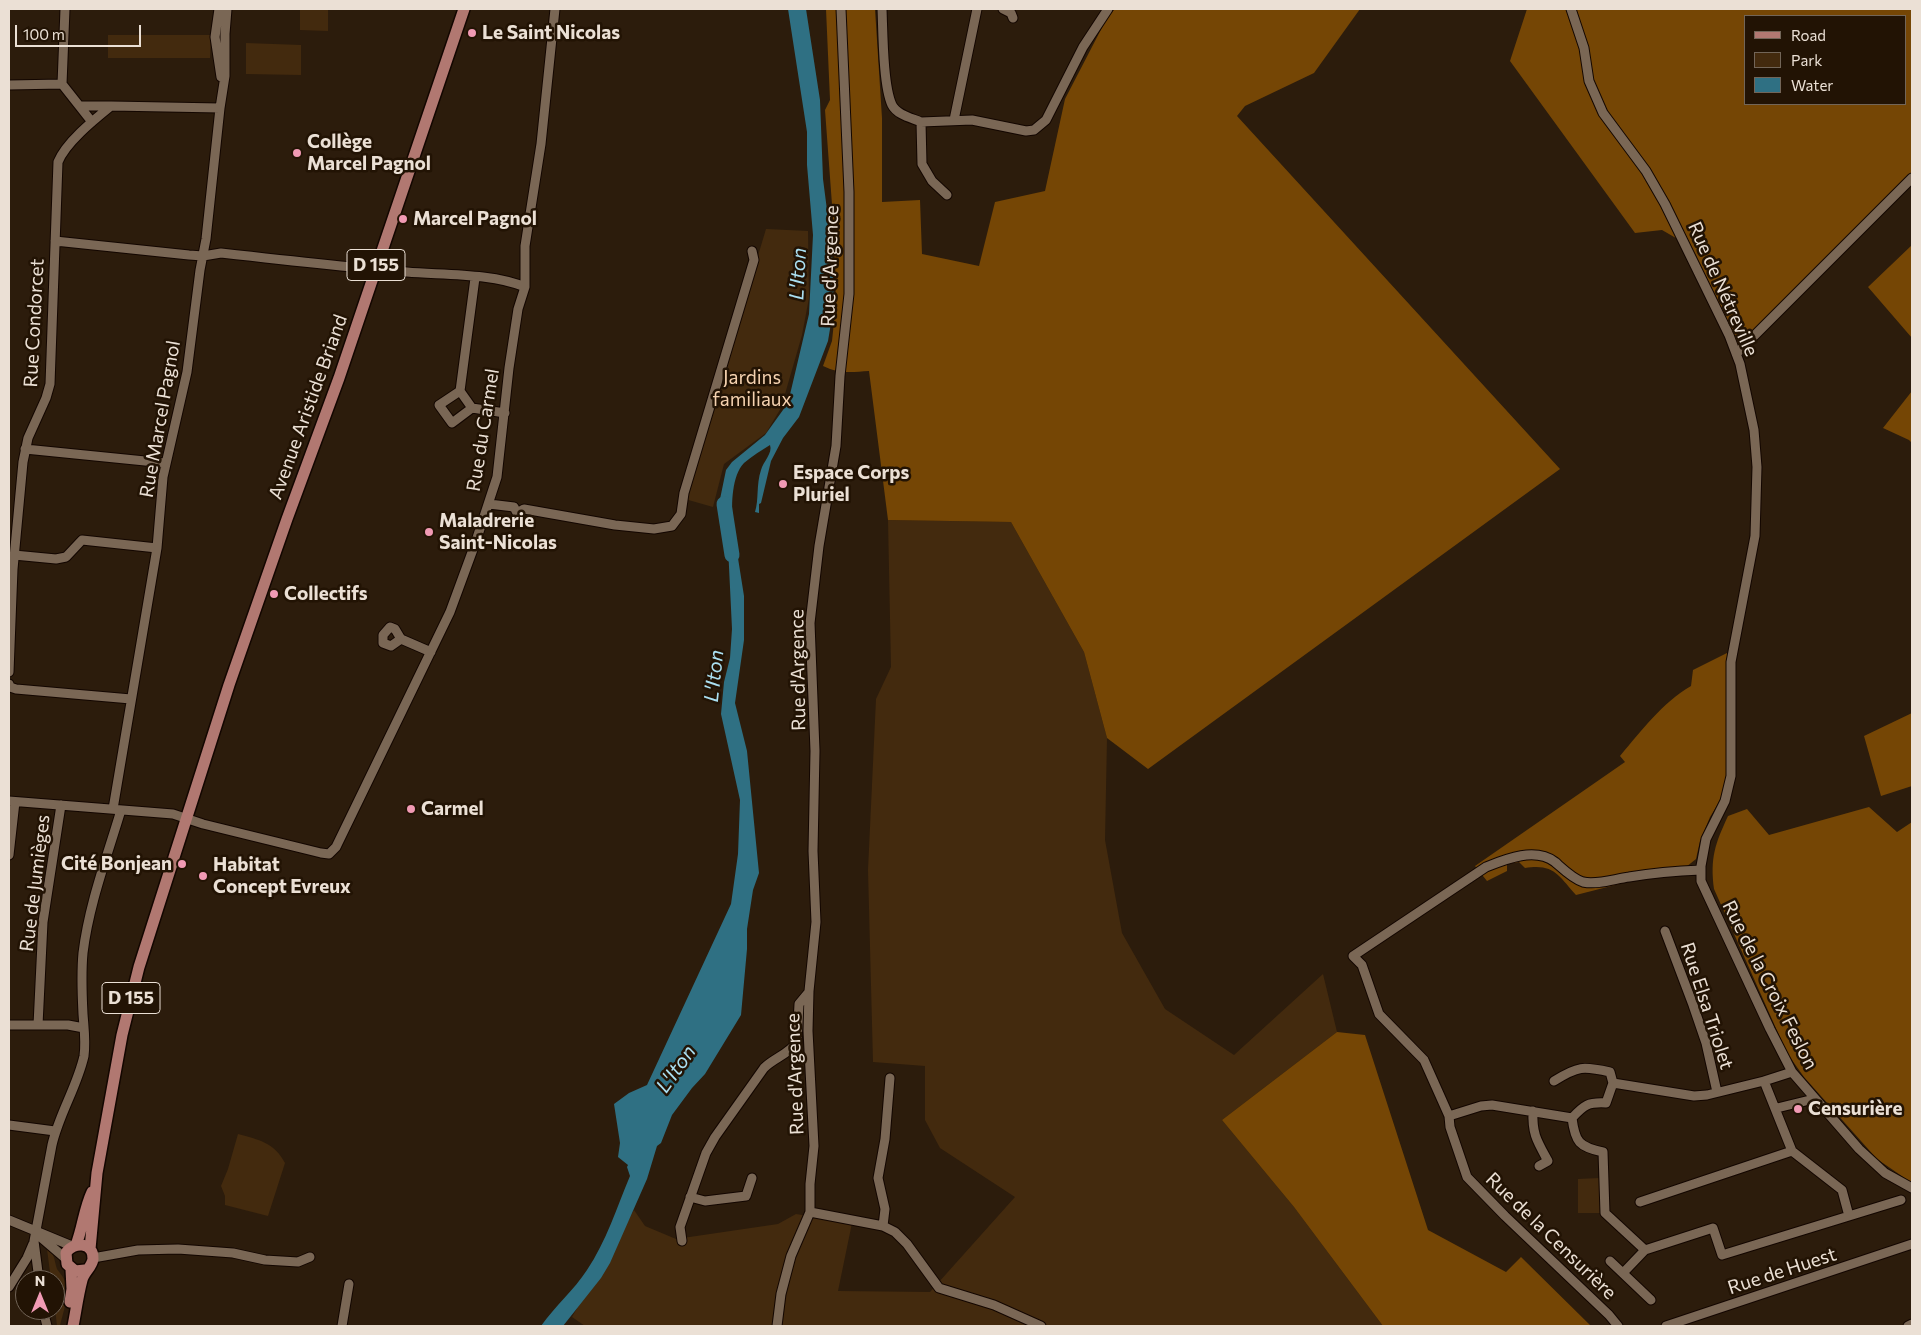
<!DOCTYPE html>
<meta charset="utf-8">
<style>
body{margin:0}
#map{position:relative;width:1921px;height:1335px;overflow:hidden;background:#2c1c0c;font-family:Commissioner,sans-serif}
canvas{display:block}
.frame{position:absolute;inset:0;border:10px solid #ebe0d5;pointer-events:none}
.legend{position:absolute;left:1744px;top:15px;width:162px;height:90px;box-sizing:border-box;background:#221304;border:1px solid #726558;margin:0;padding:6px 9px;list-style:none;font-size:15px;color:#ebe0d5}
.legend li{display:flex;align-items:center;gap:10px;height:25px}
.legend b{width:25px;border:1px solid #726558}
.north{position:absolute;left:15px;top:1270px;width:50px;height:50px;box-sizing:border-box;background:#221304;border:1px solid #726558;border-radius:50%;rotate:0deg;font-size:14px;font-weight:700;line-height:20px;text-align:center;color:#ebe0d5}
.north::after{content:'';display:block;margin:auto;width:18px;height:22px;background:#f19ab4;clip-path:polygon(50% 0,100% 100%,50% 72%,0 100%)}
.scale{position:absolute;left:15px;top:25px;width:126px;height:22px;box-sizing:border-box;border:2px solid #ebe0d5;border-top:0;padding-left:6px;font-size:15px;line-height:18px;white-space:nowrap;color:#ebe0d5;-webkit-text-stroke:4px #221304;paint-order:stroke}
</style>
<div id="map">
<canvas width="1921" height="1335"></canvas>
<div class="frame"></div>
<ul class="legend">
<li><b style="height:6px;background:#b17871"></b>Road</li>
<li><b style="height:14px;background:#432a0e"></b>Park</li>
<li><b style="height:14px;background:#2f7083"></b>Water</li>
</ul>
<div class="north">N</div>
<div class="scale">100 m</div>
</div>
<script>
const ctx = document.querySelector('canvas').getContext('2d');
ctx.lineJoin = 'round';
function fill(path, color) {
  ctx.fillStyle = color;
  ctx.fill(path, 'evenodd');
}
function strokePath(path, color, width, dash) {
  ctx.strokeStyle = color;
  ctx.lineWidth = width;
  ctx.lineCap = dash ? 'butt' : 'round';
  ctx.setLineDash(dash || []);
  ctx.stroke(path);
}
function drawText(font, color, halo, rows, align = 'center') {
  ctx.font = font + ' Commissioner,sans-serif';
  ctx.lineWidth = 5;
  ctx.setLineDash([]);
  ctx.textBaseline = 'middle';
  ctx.strokeStyle = halo;
  ctx.fillStyle = color;
  for (const [text, x, y, turn = 0] of rows) {
    ctx.save();
    ctx.translate(x, y);
    ctx.rotate((+turn || 0) * Math.PI / 180);
    ctx.textAlign = isNaN(turn) ? turn : align;
    if (halo) ctx.strokeText(text, 0, 0);
    ctx.fillText(text, 0, 0);
    ctx.restore();
  }
}
fill(new Path2D(`
 M300,9H328V31L300,30Z
 M108,35H211L210,58H108Z
 M246,43L301,45V75L246,74Z
 M766,229L808,231L809,298L802,335L781,408L766,433L724,464L713,507L685,499Z
 M888,520L1011,522L1084,652L1107,738L1105,840L1122,933L1165,1009L1234,1055L1323,974L1337,1032L1222,1120L1294,1207L1383,1326H585L572,1317L634,1210L645,1226L676,1239L778,1224L796,1214L852,1223L838,1291L930,1292L1015,1197L940,1148L925,1120V1066L873,1062L868,870L876,699L891,667Z
 M238,1134C259,1140 274,1142 285,1163L268,1216L225,1205V1196L221,1186L228,1169Z
 M1600,1178V1213H1578V1179Z
 M47,1249C55,1253 54,1260 57,1269C59,1272 62,1275 64,1279C71,1293 63,1312 60,1326H57L55,1308V1280H51Z`), '#432a0e');
fill(new Path2D(`
 M826,9H875L882,118V202L920,200L922,254L979,266L995,202L1045,191L1065,99L1108,16L1115,9H1360L1314,73L1245,106L1237,116L1560,469L1148,769L1107,738L1084,652L1011,522L888,520L869,371C852,372 839,374 823,366L832,341L836,303L833,218L825,110L830,100Z
 M1527,9H1912V175L1738,348L1688,245L1662,230L1635,233L1510,61ZM1745,16H1905V104H1745Z
 M1912,245V338L1868,287Z
 M1912,391V443L1909,440L1883,428Z
 M1727,653V778L1724,794L1710,817L1700,841L1696,859L1686,867L1576,895C1559,876 1554,863 1525,868L1519,862L1507,864V871L1487,881L1475,866L1625,762L1620,756C1642,730 1662,703 1691,686L1693,670Z
 M1912,713V786L1881,796L1864,736Z
 M1869,807L1897,832L1912,822V1183L1877,1159L1804,1077L1787,1053L1714,889C1710,858 1715,844 1728,816L1747,809L1769,835Z
 M1337,1032L1365,1035L1428,1230L1506,1272L1521,1257L1591,1326H1383L1294,1207L1222,1120Z`), '#754605');
fill(new Path2D(`
 M788,9H806L820,100L823,179L832,249L834,305L828,341L799,417L783,438L771,461L761,503L759,504V513L755,512C759,500 756,485 761,470C763,462 773,453 770,445C762,450 752,456 744,463C732,475 731,505 733,520L720,525L719,504L726,470L732,462L765,435L788,403L809,314L813,235L807,165V132Z
 M734,533L744,596V640L735,703L747,751L759,873L753,890L747,929V949L741,1015L705,1074L692,1088L672,1115L661,1143L657,1146L647,1179L610,1263L601,1278L563,1326H541C555,1306 574,1290 587,1270C606,1242 617,1207 630,1176L627,1167L628,1165L618,1157L620,1143L614,1104L629,1093L647,1085L731,904L738,854L740,800L721,714L724,682L730,658L732,629L728,546L725,535Z`), '#2f7083');
strokePath(new Path2D(`
 M724,504L732,555`), '#2f7083', 15);
const minor = new Path2D(`
 M65,9L62,84L92,122
 M219,9L215,37L221,77
 M882,9C883,32 883,86 892,105C897,115 912,118 921,122L922,164L932,181L947,195
 M1003,9L1011,13L1013,18
 M1571,9L1584,48L1589,81L1603,113L1646,171L1665,204L1729,335L1740,364L1754,430L1757,467L1755,536L1731,662V776L1725,801L1706,839L1701,866V881L1770,1029L1792,1072L1859,1149L1885,1173L1912,1188
 M9,85L62,84
 M80,106H111
 M954,120L977,9
 M921,122L972,120L1026,131L1034,130L1046,120L1083,47L1108,9
 M55,241L189,255L203,256L221,253C283,260 345,267 407,272C442,275 493,273 525,287
 M1737,353L1912,178
 M460,391L475,278
 M472,408L452,423L439,405L460,391L472,408L505,413
 M25,449L165,463
 M489,504L514,507L517,513L524,509L615,525L654,529L672,526L681,514L684,493L754,260L752,251
 M14,555L56,559L66,557L82,540L157,548
 M401,639L391,646L383,643V635L390,627L395,629L401,639L431,652
 M9,672L13,569L23,462L28,438L46,398L50,384L58,162C66,142 95,119 111,106L220,108
 M9,684L10,687L16,689L131,699
 M9,801L173,814L203,824L321,853L329,854L336,847L450,612L475,544L497,477L509,368L518,309L525,287V246L541,144L555,9
 M113,809L157,548L163,477L187,372L200,270L206,239L220,108L225,76V34L227,9
 M9,855L15,802
 M1665,931L1693,1005L1706,1043L1717,1092
 M9,1025H68L84,1028
 M38,1025L43,922L61,805
 M1792,1072L1764,1081L1792,1151L1842,1190L1849,1216
 M1554,1081C1578,1066 1583,1066 1610,1072L1613,1083L1606,1103C1588,1102 1584,1105 1572,1118
 M1613,1083L1694,1096L1707,1095L1764,1081
 M1777,1108L1814,1099
 M1533,1111C1532,1134 1537,1141 1548,1161L1539,1166
 M1449,1116L1481,1106L1492,1105L1572,1118
 M1572,1118C1575,1142 1579,1147 1603,1152L1605,1213L1645,1250
 M9,1125L55,1131
 M690,1197L705,1201L746,1196L752,1178
 M1640,1202L1792,1151
 M810,1212L883,1226L895,1232L907,1244L939,1288L994,1305L1041,1326
 M9,1220L72,1246
 M883,1226L885,1209L878,1178L885,1139L890,1078
 M37,1234L65,1258
 M682,1241L680,1227L706,1153L715,1137L764,1068C774,1058 789,1054 797,1042L799,1004L809,992
 M1645,1250L1713,1228L1722,1255L1901,1200
 M93,1258L138,1250L178,1249L233,1253L265,1260L298,1262L310,1257
 M1610,1261L1651,1300
 M1623,1273L1645,1250
 M39,1280L34,1241L52,1145C59,1114 77,1087 84,1056C86,1042 84,1028 83,1014C82,994 81,974 83,953C89,904 107,857 121,810
 M9,1287L27,1258L33,1244
 M43,1310L47,1326
 M342,1326L349,1284
 M777,1326L781,1294L791,1256L810,1212V1184L814,1146L808,1031L809,991L816,922L813,851L815,751L810,623L819,546L836,446L840,376L849,294V192L841,9
 M1618,1326L1609,1315L1505,1216L1467,1177L1450,1127L1449,1116L1424,1060L1379,1014L1362,965L1353,956L1486,867C1506,859 1535,847 1555,862C1563,869 1573,879 1583,882C1598,885 1614,879 1629,877C1653,873 1676,871 1701,870
 M1666,1326L1912,1244
 M1908,1326L1912,1324`);
const major = new Path2D(`
 M76,1245C83,1227 84,1209 92,1192
 M90,1249L97,1173L122,1035L139,967L229,685L287,519L339,378L464,9
 M70,1302L72,1289L71,1269
 M73,1326C76,1311 78,1295 82,1280C84,1272 92,1267 93,1259C94,1242 73,1241 66,1253L67,1264L75,1271L85,1270`);
strokePath(minor, '#130600', 11);
strokePath(major, '#130600', 14);
strokePath(minor, '#7a6755', 9);
strokePath(major, '#b17871', 11);
for (const [x, y, r, color] of [
 [472,33,5,"#f19ab4"],
 [297,153,5,"#f19ab4"],
 [403,219,5,"#f19ab4"],
 [783,484,5,"#f19ab4"],
 [429,532,5,"#f19ab4"],
 [274,594,5,"#f19ab4"],
 [411,809,5,"#f19ab4"],
 [182,864,5,"#f19ab4"],
 [203,876,5,"#f19ab4"],
 [1798,1109,5,"#f19ab4"]
]) {
  const dot = new Path2D();
  dot.arc(x, y, r, 0, 2 * Math.PI);
  ctx.fillStyle = color;
  ctx.fill(dot);
  strokePath(dot, '#221304', 2);
}
for (const [x, y, w] of [
 [376,265,58],
 [131,998,58]
]) {
  const box = new Path2D();
  box.roundRect(x - w / 2, y - 15.5, w, 31, 4);
  ctx.fillStyle = '#221304';
  ctx.fill(box);
  strokePath(box, '#ebe0d5', 1);
}
drawText('bold 18px', '#ebe0d5', null, [
 ["D 155",376,265],
 ["D 155",131,998]
]);
drawText('bold 19px', '#ebe0d5', '#221304', [
 ["Le Saint Nicolas",482,33],
 ["Collège",307,142],
 ["Marcel Pagnol",307,164],
 ["Marcel Pagnol",413,219],
 ["Espace Corps",793,473],
 ["Pluriel",793,495],
 ["Maladrerie",439,521],
 ["Saint-Nicolas",439,543],
 ["Collectifs",284,594],
 ["Carmel",421,809],
 ["Cité Bonjean",172,864,"right"],
 ["Habitat",213,865],
 ["Concept Evreux",213,887],
 ["Censurière",1808,1109]
], 'left');
drawText('19px', '#ebe0d5', '#221304', [
 ["Rue d'Argence",830,266,-88],
 ["Rue de Nétreville",1723,289,66],
 ["Rue Condorcet",34,323,-87],
 ["Avenue Aristide Briand",308,407,-70],
 ["Rue Marcel Pagnol",160,419,-80],
 ["Rue du Carmel",483,430,-81],
 ["Rue d'Argence",798,670,-91],
 ["Rue de Jumièges",35,883,-83],
 ["Rue de la Croix Feslon",1770,985,63],
 ["Rue Elsa Triolet",1707,1006,72],
 ["Rue d'Argence",795,1074,-92],
 ["Rue de la Censurière",1551,1236,44],
 ["Rue de Huest",1782,1271,-18]
]);
drawText('19px', '#f5d2b0', '#221304', [
 ["Jardins",752,378],
 ["familiaux",752,400]
]);
drawText('italic 20px', '#abe0f2', '#221304', [
 ["L'Iton",798,274,-87],
 ["L'Iton",714,676,-84],
 ["L'Iton",676,1069,-55]
]);
</script>
